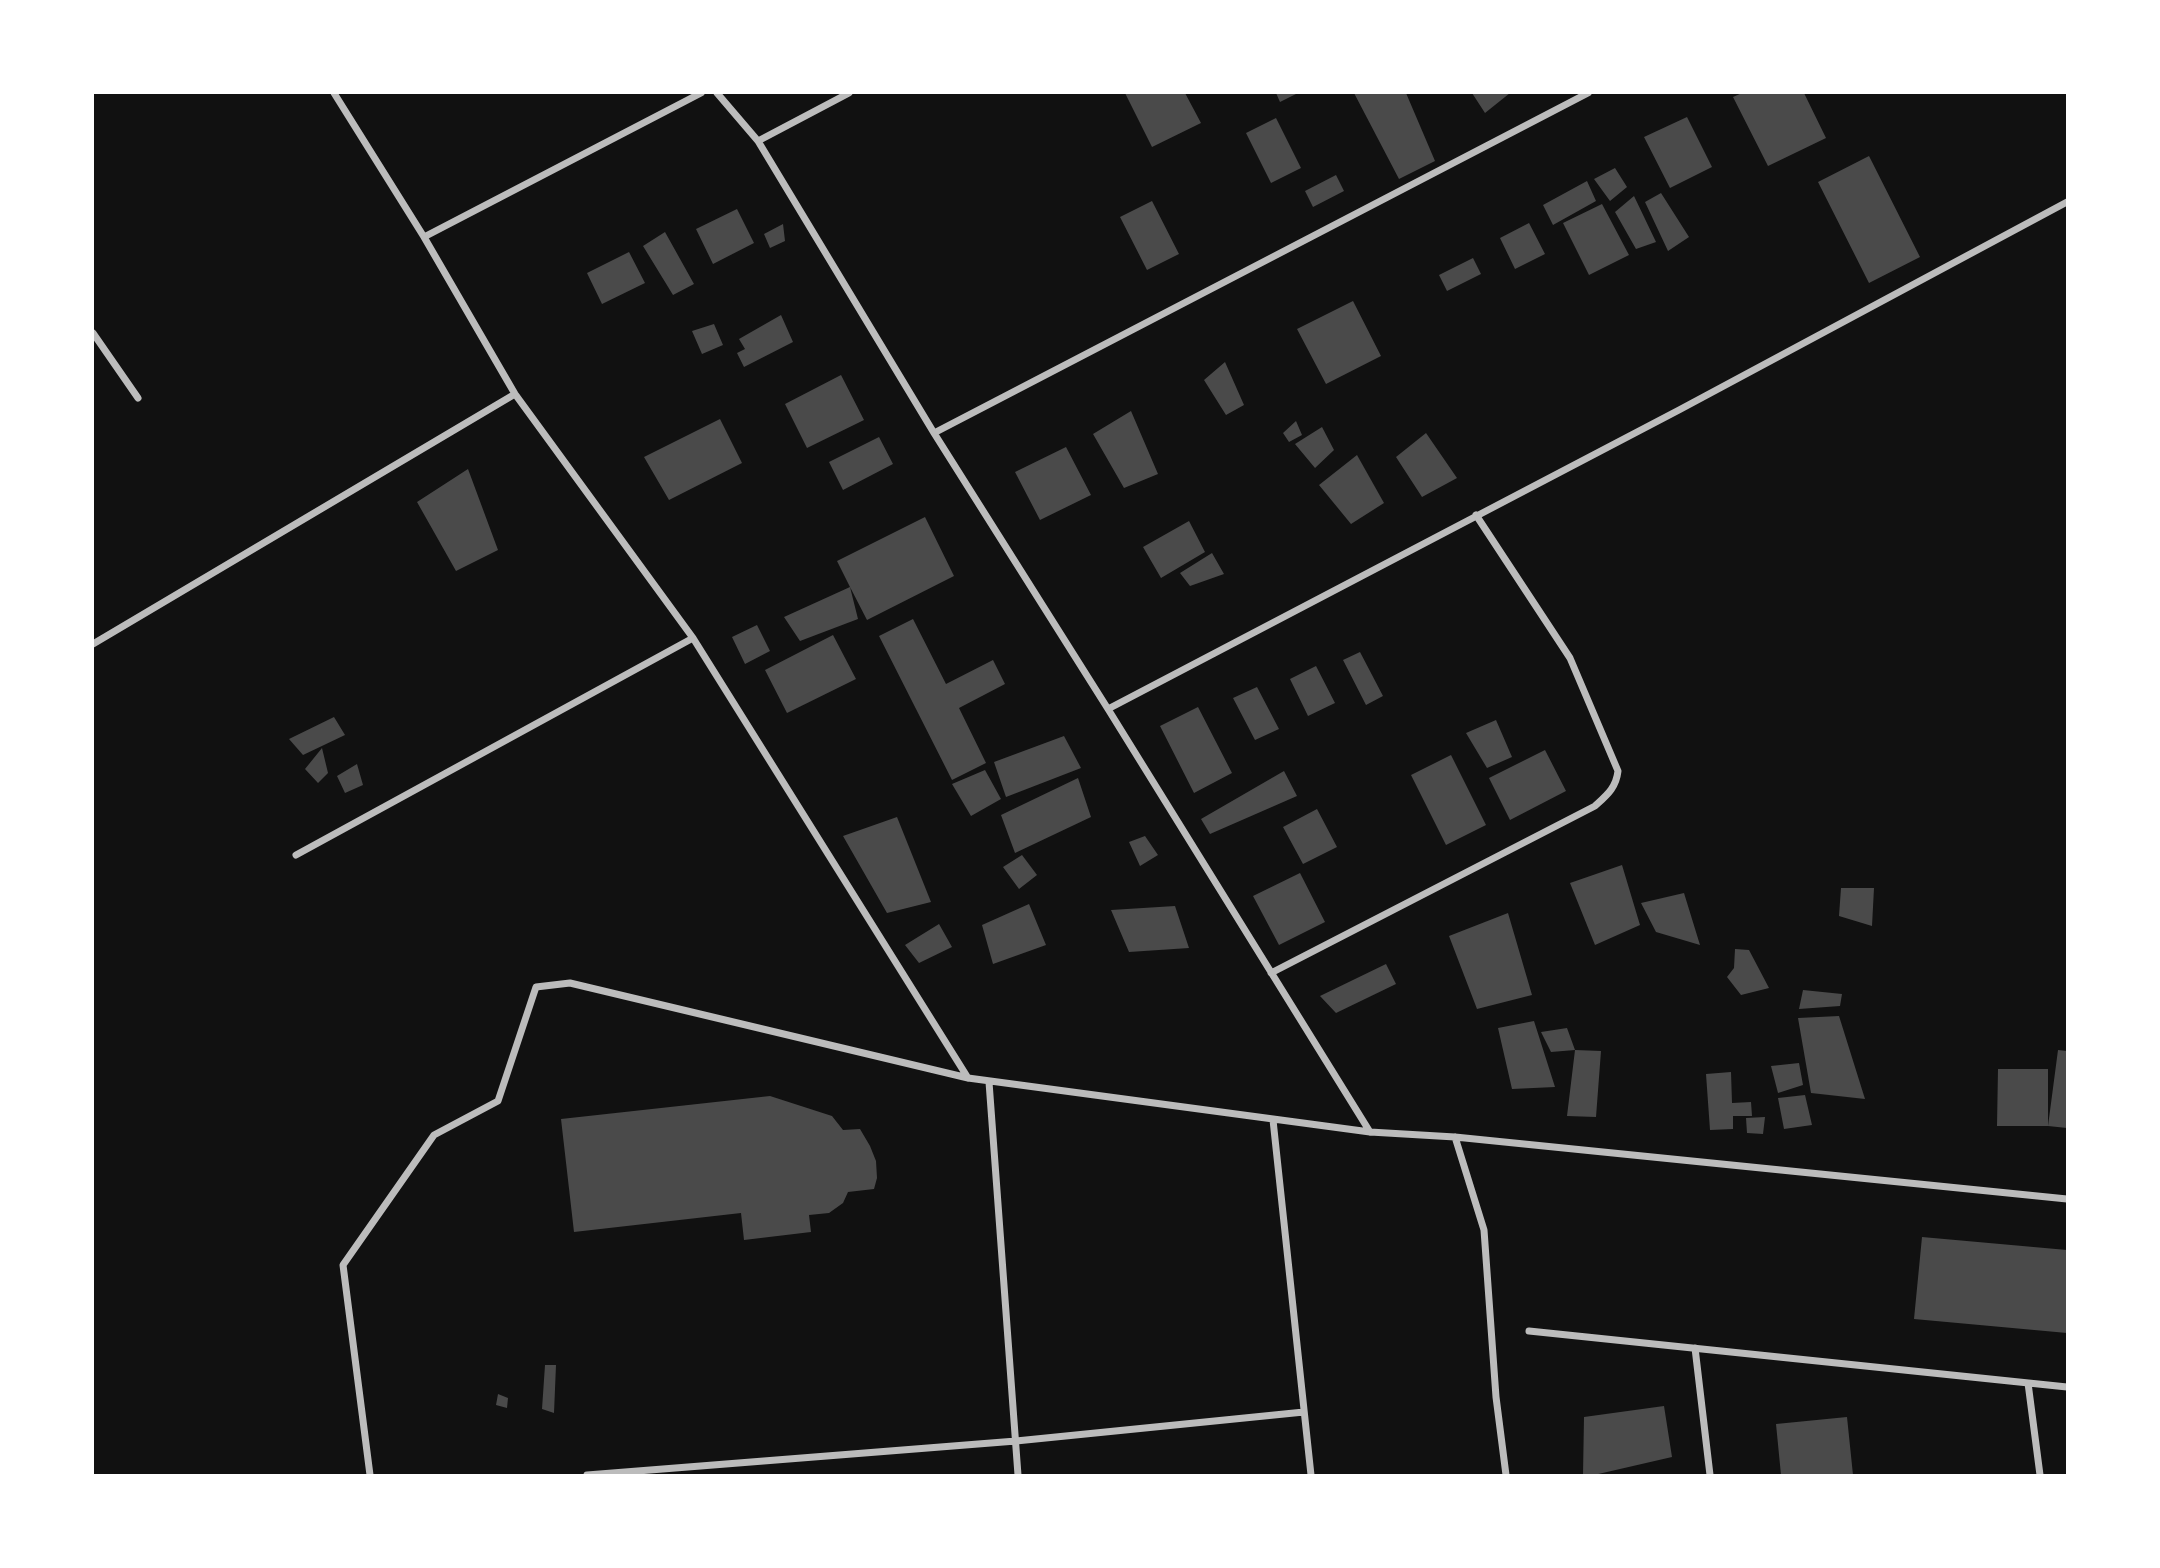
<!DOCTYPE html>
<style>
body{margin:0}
#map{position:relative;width:2160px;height:1568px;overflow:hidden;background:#111;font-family:"Public Sans",sans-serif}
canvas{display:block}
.frame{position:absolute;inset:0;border:94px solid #fff;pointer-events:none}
</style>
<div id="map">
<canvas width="2160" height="1568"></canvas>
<div class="frame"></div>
</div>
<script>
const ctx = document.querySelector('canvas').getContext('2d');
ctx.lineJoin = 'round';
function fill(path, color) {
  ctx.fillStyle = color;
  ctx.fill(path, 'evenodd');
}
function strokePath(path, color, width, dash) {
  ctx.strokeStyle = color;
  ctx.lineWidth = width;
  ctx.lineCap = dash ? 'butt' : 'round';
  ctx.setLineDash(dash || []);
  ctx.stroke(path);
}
fill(new Path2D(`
 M1125,93H1185L1201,123L1152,147Z
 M1276,93H1298L1280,102Z
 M1354,93H1406L1435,161L1399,179Z
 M1472,93H1510L1485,113Z
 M1742,93H1804L1826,138L1768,166L1733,97Z
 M1687,117L1712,167L1670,188L1644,137Z
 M1276,118L1301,168L1271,183L1246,133Z
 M1869,156L1920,257L1869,283L1818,182Z
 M1615,168L1627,187L1610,201L1594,179Z
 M1336,175L1344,191L1313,207L1305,191Z
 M1587,181L1596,201L1553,225L1543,205Z
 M1661,193L1689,237L1668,251L1645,202Z
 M1634,196L1656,242L1636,249L1615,212Z
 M1152,201L1179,254L1147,270L1120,217Z
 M1602,204L1629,255L1589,275L1563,223Z
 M737,209L754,243L713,264L696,229Z
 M1529,223L1545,254L1515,269L1500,238Z
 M783,224L785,241L770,248L764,234Z
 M665,232L694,284L673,295L643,246Z
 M629,252L645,283L602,304L587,273Z
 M1473,258L1481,274L1447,291L1439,275Z
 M1353,301L1381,356L1326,384L1297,329Z
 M781,315L793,342L744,367L737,353L745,349L739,339Z
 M714,324L723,345L702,354L692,331Z
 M1225,362L1244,405L1226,415L1204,380Z
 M841,375L864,420L807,448L785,404Z
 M1131,411L1158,474L1124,488L1093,434Z
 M720,419L742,463L669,500L644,457Z
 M1296,421L1302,435L1289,442L1283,433Z
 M1322,427L1334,450L1315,468L1295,444Z
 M1426,433L1457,478L1422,497L1396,457Z
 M879,437L893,464L843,490L829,462Z
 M1066,447L1091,495L1040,520L1015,472Z
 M1357,455L1384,503L1351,524L1319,485Z
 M468,469L498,550L456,571L417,502Z
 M925,517L954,576L867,620L850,587L858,619L800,641L784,617L850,587L837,561Z
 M1189,521L1205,552L1161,578L1143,547Z
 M1212,553L1224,574L1190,586L1180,573Z
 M913,619L946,684L993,660L1005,684L959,708L986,763L952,780L879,636Z
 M757,625L770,651L745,664L732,637Z
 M833,635L856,679L787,713L765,670Z
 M1360,652L1383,696L1366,705L1343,660Z
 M1316,666L1335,703L1308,716L1290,679Z
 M1257,687L1279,729L1255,740L1233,698Z
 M1198,707L1232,773L1194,793L1160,726Z
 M334,717L345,735L303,755L289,739Z
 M1496,720L1512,757L1487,768L1466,733Z
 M1064,736L1081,768L1006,797L994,762Z
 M322,748L328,773L318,783L305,769Z
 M1545,750L1566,791L1510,820L1489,778Z
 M1451,755L1486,825L1446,845L1411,775Z
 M357,764L363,785L345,793L337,776Z
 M985,770L1001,799L971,816L952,784Z
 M1284,771L1297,796L1210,834L1201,819Z
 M1078,778L1091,817L1015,853L1001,815Z
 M1317,809L1337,847L1303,864L1283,827Z
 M897,817L931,902L887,913L843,836Z
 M1145,836L1158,855L1140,866L1129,842Z
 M1022,855L1037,875L1019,889L1003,867Z
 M1622,865L1640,925L1595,945L1570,883Z
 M1300,873L1325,922L1279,945L1253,896Z
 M1841,888H1874L1872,926L1839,916Z
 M1684,893L1700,945L1656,932L1641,903Z
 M1029,904L1046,945L993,964L982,925Z
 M1175,906L1189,948L1129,952L1111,910Z
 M1508,913L1532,995L1477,1009L1449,936Z
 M939,924L952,947L919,963L905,945Z
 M1735,949L1749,950L1769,988L1741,995L1727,977L1734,968Z
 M1386,964L1396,984L1336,1013L1320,996Z
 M1803,990L1842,994L1840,1006L1799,1009Z
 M1839,1016L1865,1099L1811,1093L1798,1018Z
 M1534,1021L1555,1087L1512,1089L1498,1028Z
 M1567,1028L1575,1050L1551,1052L1541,1032Z
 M1575,1050L1601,1051L1596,1117L1567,1116Z
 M2058,1050L2067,1051V1128L2048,1126Z
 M1799,1063L1803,1085L1778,1093L1771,1066Z
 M1998,1069H2048V1126H1997Z
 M1731,1072L1732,1103L1751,1102L1752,1116H1733V1129L1710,1130L1706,1074Z
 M1805,1095L1812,1125L1784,1129L1778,1098Z
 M770,1096L832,1116L843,1130L860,1129L870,1146L876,1161L877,1178L874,1189L848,1192L843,1203L829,1213L809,1215L811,1232L744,1240L741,1213L574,1232L561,1119Z
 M1765,1117L1763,1134L1747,1133L1746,1118Z
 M1922,1237L2067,1250V1333L1914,1319Z
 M545,1365H556L554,1413L542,1409Z
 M498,1394L508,1398L507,1408L496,1405Z
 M1664,1406L1672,1457L1594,1475H1583L1584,1417Z
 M1847,1417L1853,1475H1781L1776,1424Z`), '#4a4a4a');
strokePath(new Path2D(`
 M334,93L424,237L515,394L693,638L968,1078
 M717,93L758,141L934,433L1108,709L1370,1132
 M758,141L849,93
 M424,237L701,93
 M93,333L138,398
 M934,433L1588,93
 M93,644L515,394
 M1108,709L1679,410L2067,202
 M296,855L693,638
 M1271,973L1595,806C1607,795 1616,788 1618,771L1570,658L1476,515
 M989,1082L1018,1475
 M1273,1120L1311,1475
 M1455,1137L1484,1230L1496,1397L1506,1475
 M1529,1331L2067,1387
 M1695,1348L1710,1475
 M2028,1383L2040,1475
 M370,1475L343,1265L434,1135L498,1101L536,987L570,983L968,1078L1370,1132L1455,1137L2067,1199
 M587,1475L1016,1441L1304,1412`), '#bcbcbc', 7);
</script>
